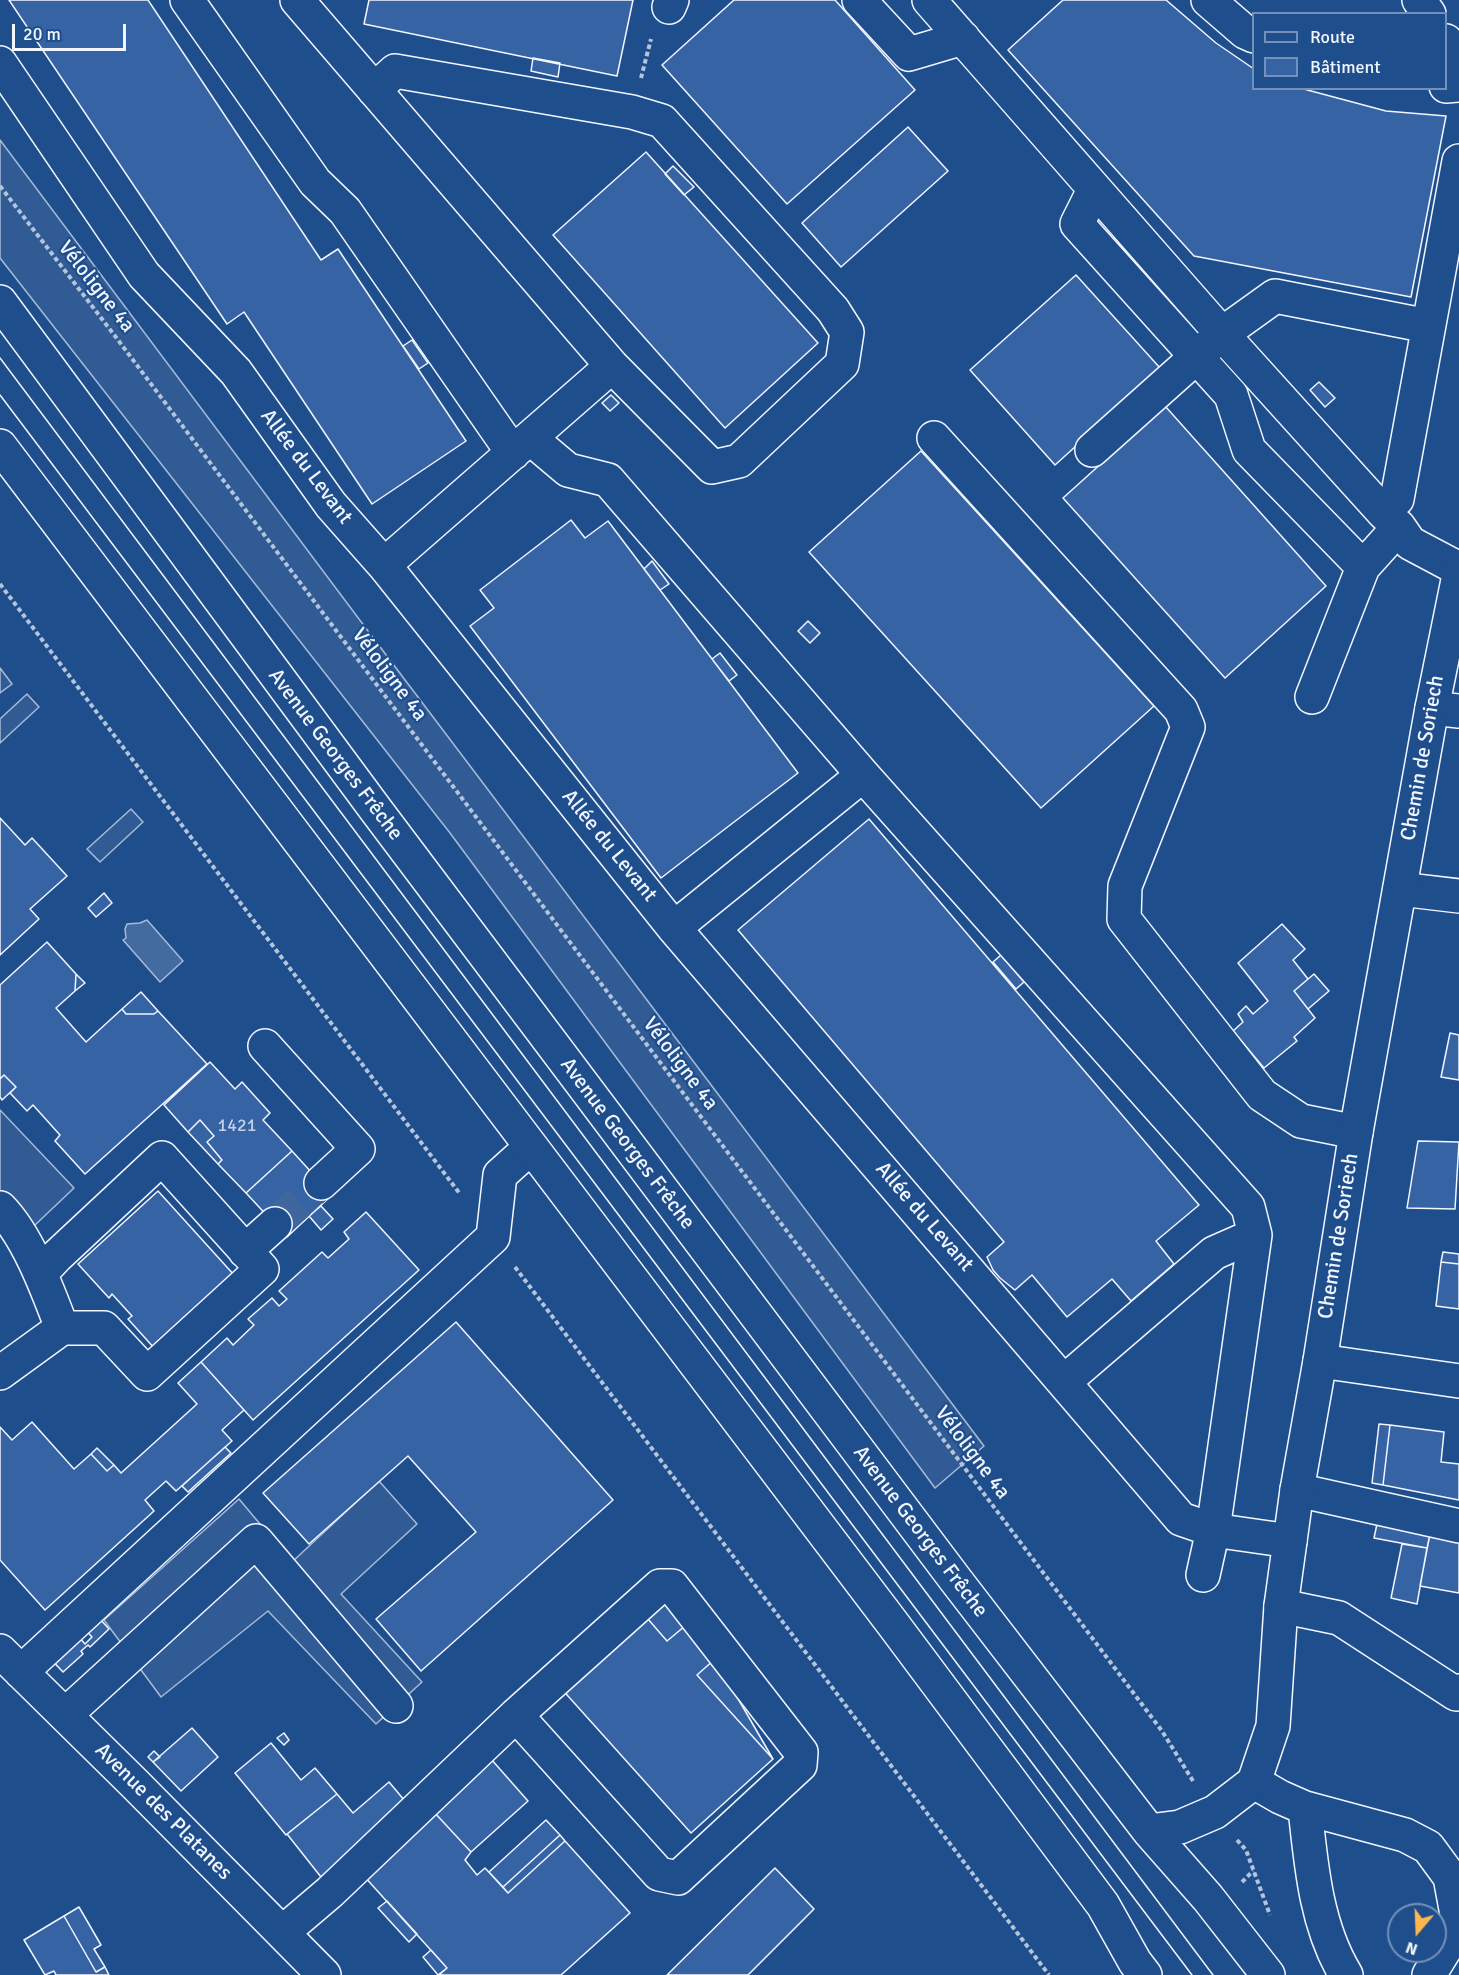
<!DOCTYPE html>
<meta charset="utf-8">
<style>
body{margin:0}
#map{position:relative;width:1459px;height:1975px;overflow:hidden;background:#1f4e8c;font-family:Signika,sans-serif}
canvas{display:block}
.legend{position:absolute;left:1252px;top:12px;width:195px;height:78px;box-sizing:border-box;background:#1f4e8c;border:2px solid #7391ba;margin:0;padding:8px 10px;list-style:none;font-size:18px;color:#f2f6ff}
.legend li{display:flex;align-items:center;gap:12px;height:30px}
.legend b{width:30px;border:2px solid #7391ba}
.north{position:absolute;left:1387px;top:1903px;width:60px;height:60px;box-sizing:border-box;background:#1f4e8c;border:2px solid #7391ba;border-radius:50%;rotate:199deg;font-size:16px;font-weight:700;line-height:24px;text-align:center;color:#f2f6ff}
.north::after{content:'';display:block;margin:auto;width:21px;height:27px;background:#ffb74d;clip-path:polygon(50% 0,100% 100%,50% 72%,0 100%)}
.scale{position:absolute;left:12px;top:24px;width:114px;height:27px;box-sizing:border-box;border:3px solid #f2f6ff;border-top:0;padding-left:8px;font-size:18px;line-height:21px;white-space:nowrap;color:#f2f6ff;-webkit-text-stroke:4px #1f4e8c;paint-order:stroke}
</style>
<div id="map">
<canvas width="1459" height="1975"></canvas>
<ul class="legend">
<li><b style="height:8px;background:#1f4e8c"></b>Route</li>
<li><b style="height:16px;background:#3563a3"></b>Bâtiment</li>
</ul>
<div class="north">N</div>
<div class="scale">20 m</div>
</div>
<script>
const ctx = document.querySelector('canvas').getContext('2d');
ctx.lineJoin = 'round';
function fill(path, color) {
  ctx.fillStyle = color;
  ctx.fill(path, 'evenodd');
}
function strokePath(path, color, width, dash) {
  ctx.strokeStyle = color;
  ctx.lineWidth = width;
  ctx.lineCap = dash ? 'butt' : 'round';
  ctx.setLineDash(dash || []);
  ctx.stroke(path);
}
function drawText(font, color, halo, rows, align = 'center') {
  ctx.font = font + ' Signika,sans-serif';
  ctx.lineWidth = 4.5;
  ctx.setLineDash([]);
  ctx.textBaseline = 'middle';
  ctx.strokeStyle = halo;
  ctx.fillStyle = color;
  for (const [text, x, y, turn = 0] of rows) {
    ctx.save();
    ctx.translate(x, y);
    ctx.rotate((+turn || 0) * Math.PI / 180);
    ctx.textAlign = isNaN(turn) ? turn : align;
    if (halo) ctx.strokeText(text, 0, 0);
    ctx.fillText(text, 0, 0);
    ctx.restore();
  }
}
const built = new Path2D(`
 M0,140L359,619L984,1446L935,1488L450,833L0,258Z
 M0,668L12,684L0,693Z
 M27,694L39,707L0,743V719Z
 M131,809L143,822L100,862L87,849Z
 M0,1110L74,1188L15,1244L0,1229Z
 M379,1481L417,1524L341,1594L422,1682L376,1724L268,1611L161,1697L104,1620L239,1499L292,1562Z`);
fill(built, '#305b95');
strokePath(built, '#a8bbd7', 1.5);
const water = new Path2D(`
 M147,920L183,961L160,982L123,940L126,938L125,929L127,924L140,923Z`);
fill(water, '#446ba0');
strokePath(water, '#a8bbd7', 1.5);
const building = new Path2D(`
 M9,0H148L321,260L338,249L466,441L372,504L244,312L227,324Z
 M369,0H633L617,76L364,24Z
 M734,0H835L915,90L787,204L662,65Z
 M1063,0H1166L1216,43L1254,69V88H1300L1386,111L1446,116L1411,297L1194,256L1008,50Z
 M533,58L560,63L558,77L531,71Z
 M908,127L948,171L841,267L802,223Z
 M646,152L818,343L725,428L553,235Z
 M673,166L694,187L684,195L665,174Z
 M1076,275L1161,369L1055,465L970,370Z
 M412,340L428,363L419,369L403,346Z
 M1319,382L1335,398L1325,407L1310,390Z
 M611,395L619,403L610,411L602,403Z
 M1165,406L1326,586L1225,678L1063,498Z
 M921,451L1154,706L1041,808L809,552Z
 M571,520L585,538L608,521L798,773L661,878L470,626L494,608L480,590Z
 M652,561L669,584L660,590L644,569Z
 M808,621L820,633L810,643L798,631Z
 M720,653L737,675L729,681L712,659Z
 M0,818L25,845L32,838L67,876L30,909L39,919L0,955Z
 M869,819L1199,1205L1156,1241L1174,1264L1131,1301L1112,1279L1067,1317L1032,1275L1015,1290L1000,1278L993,1270L987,1257L1004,1242L738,930Z
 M104,893L112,903L96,917L88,908Z
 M1282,924L1305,949L1293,960L1308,979L1294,991L1315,1018L1294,1037L1297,1041L1264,1068L1233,1031L1243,1022L1238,1014L1246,1006L1253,1014L1268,1001L1238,963Z
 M47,942L76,974L75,991L56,1008L86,1042L122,1009L126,1014H154L158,1011L207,1064L85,1174L55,1141L60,1135L33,1105L27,1111L10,1093L16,1087L4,1075L0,1079V985Z
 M1001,955L1024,982L1016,989L993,962Z
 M76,974L85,983L75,991Z
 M1314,974L1329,991L1308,1009L1294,991Z
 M141,992L158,1011L154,1014H126L122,1009Z
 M1450,1033L1459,1035V1080L1441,1077Z
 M210,1062L235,1089L242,1082L270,1113L263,1120L292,1151L246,1193L218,1164L222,1160L207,1142L214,1136L200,1120L188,1132L164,1105Z
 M4,1075L16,1087L2,1100L0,1097V1079Z
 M200,1120L214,1136L207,1142L222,1160L218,1164L188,1132Z
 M1418,1141L1459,1142L1455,1209L1407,1208Z
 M292,1151L332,1195L287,1237L246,1193Z
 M158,1191L235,1276L155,1349L128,1319L132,1316L112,1294L109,1298L78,1264Z
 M321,1206L333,1219L321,1230L309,1216Z
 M366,1212L419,1270L253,1420L201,1362L227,1338L233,1345L254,1325L248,1319L272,1298L279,1306L287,1299L279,1291L322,1252L328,1258L349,1239L344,1232Z
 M1443,1252L1459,1254V1264L1441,1262Z
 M1441,1262L1459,1264V1309L1436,1306Z
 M456,1322L613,1500L421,1671L376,1619L476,1532L408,1456L309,1544L263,1493Z
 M201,1362L244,1410L222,1430L232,1441L176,1491L166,1481L145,1500L154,1511L45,1610L0,1560V1427L12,1440L32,1422L74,1469L91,1454L107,1471L114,1465L121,1473L197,1404L178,1383Z
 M1379,1424L1390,1425L1383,1485L1372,1483Z
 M1390,1425L1444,1432L1441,1462L1459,1464V1500L1383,1485Z
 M225,1447L231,1453L188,1492L182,1486Z
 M97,1448L114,1465L107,1471L91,1454Z
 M1377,1524L1430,1534L1427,1548L1374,1538Z
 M1430,1534L1459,1540V1593L1420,1586Z
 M1402,1544L1427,1548L1417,1604L1391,1598Z
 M658,1596L685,1626L667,1641L641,1611Z
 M91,1609L109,1629L90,1647L88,1645L81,1651L83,1654L63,1672L44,1652L71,1628L85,1644L92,1637L78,1622Z
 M641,1611L667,1641L685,1626L715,1659L697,1675L773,1759L691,1833L559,1686Z
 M715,1659L773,1759L697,1675Z
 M192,1728L218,1757L181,1791L153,1762Z
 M284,1733L289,1740L284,1745L277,1738Z
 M271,1743L301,1780L315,1768L337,1794L286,1835L235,1773Z
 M154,1751L160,1757L153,1762L148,1757Z
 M491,1759L528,1801L471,1852L433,1811Z
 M389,1782L405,1801L321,1877L287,1834L337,1794L353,1813Z
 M433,1811L471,1852L465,1860L477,1875L485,1868L508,1893L565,1841L630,1913L561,1975H439L447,1968L363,1875Z
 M546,1820L560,1835L503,1887L489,1872Z
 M560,1835L565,1841L508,1893L503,1887Z
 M775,1868L814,1909L748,1975H667Z
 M387,1901L417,1934L409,1942L378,1908Z
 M79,1907L101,1945L94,1949L105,1967L96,1972L64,1916Z
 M64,1916L96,1972L105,1967L109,1975H56L54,1971L45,1975L24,1940Z
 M431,1950L447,1968L438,1975L423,1957Z`);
fill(building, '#3563a3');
strokePath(building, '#f2f6ff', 1.5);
strokePath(new Path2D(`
 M275,1224L321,1183`), '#3f679d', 33, [33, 16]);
const minor = new Path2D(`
 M187,0L315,182L345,211L513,453
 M297,0L612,366L712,467L739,461L842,364L847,332L833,310L662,121L632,112L395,71L374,90
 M859,0L909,54L963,38
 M929,0L1222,334L1383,512L1399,527L1410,543L1459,569
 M1208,0L1245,32L1254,36
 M1419,0L1429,14
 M669,7L672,0
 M1446,41L1459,85L1446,86
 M0,63L144,275L236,372L331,505L384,565L674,928L1181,1519L1213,1530L1290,1541
 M1094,190L1077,224L1231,395L1249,450L1363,567
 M530,438L568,470L608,480L863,775L1248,1207L1255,1235L1213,1530L1203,1575
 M934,438L1181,710L1188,727L1125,886L1124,919L1262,1095L1301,1121L1356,1132
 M1092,450L1222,334L1275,296L1428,326
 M1383,512L1397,499L1459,161
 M384,565L612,366
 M1312,697L1363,567L1399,527
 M1432,708L1459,711
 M1400,889L1459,896
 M674,928L863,775
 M265,1046L358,1149L321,1183
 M0,1208C28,1236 48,1291 62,1328L0,1373
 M245,1251L275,1224
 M41,1273L57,1256L162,1158L262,1269L147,1374L104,1328H62
 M1320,1361L1459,1381
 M1065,1381L1214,1253L1255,1235
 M1297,1490L1459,1526
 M1281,1606L1339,1618L1456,1694L1459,1691
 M0,1651L135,1784L324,1975
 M21,1672L493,1237L500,1175L530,1148
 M65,1715L256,1541L396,1706
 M1254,1782L1280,1797L1305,1808L1405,1835L1428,1847L1450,1877L1458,1920L1450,1941L1429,1975
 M1305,1808C1311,1865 1316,1926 1346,1975
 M283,1932L330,1892L516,1715L660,1586H672L801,1752L800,1765L678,1878L659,1874L516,1715`);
const major = new Path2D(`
 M0,302L376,810L955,1579L1149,1831L1208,1898L1268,1975
 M0,446L893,1624L1103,1905L1135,1962L1145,1975
 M1149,1831L1180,1827L1215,1812L1254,1782L1273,1726L1281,1606L1297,1490L1320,1361L1356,1132L1432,708L1459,575`);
strokePath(minor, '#f2f6ff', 36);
strokePath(major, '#f2f6ff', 36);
strokePath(new Path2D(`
 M641,78L651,39
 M0,186L115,336L1162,1731L1193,1781
 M0,584L460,1194
 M515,1267L1049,1975
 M1237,1840L1246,1850L1270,1915
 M1242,1882L1253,1871`), '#b3c4dc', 4, [4.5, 3]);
strokePath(minor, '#1f4e8c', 33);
strokePath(major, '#1f4e8c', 33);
strokePath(new Path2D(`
 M0,358L1213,1975
 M0,395L1192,1975`), '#f2f6ff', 1.5);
drawText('18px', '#c3d1e8', null, [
 ["1421",237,1126]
]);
drawText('21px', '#f2f6ff', '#1f4e8c', [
 ["Véloligne 4a",96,287,52],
 ["Allée du Levant",306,467,53],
 ["Véloligne 4a",389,675,53],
 ["Avenue Georges Frêche",335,755,53],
 ["Chemin de Soriech",1423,758,-80],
 ["Allée du Levant",609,846,51],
 ["Véloligne 4a",680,1064,53],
 ["Avenue Georges Frêche",627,1144,53],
 ["Allée du Levant",924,1217,49],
 ["Chemin de Soriech",1339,1236,-81],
 ["Véloligne 4a",972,1453,53],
 ["Avenue Georges Frêche",920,1532,53],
 ["Avenue des Platanes",163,1812,45]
]);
</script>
